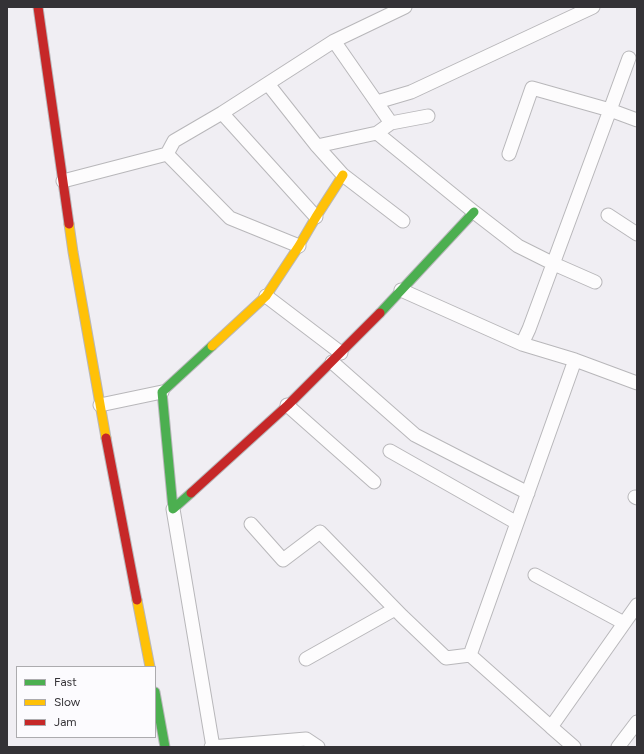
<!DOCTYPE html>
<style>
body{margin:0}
#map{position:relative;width:644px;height:754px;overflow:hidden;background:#f0eef3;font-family:Figtree,sans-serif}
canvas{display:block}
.frame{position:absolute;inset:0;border:8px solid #343236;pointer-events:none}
.legend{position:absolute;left:16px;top:666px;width:140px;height:72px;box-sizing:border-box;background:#fcfbfe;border:1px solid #acabae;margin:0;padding:5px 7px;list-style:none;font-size:12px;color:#343236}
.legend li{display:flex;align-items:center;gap:8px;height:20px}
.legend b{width:20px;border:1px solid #acabae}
</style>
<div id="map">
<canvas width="644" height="754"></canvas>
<div class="frame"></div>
<ul class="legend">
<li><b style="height:5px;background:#4caf50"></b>Fast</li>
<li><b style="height:5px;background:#ffc107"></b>Slow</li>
<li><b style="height:5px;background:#c62828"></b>Jam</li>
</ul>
</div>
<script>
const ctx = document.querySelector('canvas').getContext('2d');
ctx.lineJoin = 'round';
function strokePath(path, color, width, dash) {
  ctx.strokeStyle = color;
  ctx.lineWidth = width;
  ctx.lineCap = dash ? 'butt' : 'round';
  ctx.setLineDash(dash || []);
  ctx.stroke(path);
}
const street = new Path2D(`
 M334,41L391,123
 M629,58L610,110L637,120
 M268,84L317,146L343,175L403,221
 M377,102L411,92L593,7
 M222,113L316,217
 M377,133L474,212L518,246L554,264L595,282
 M317,146L377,133L391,123L428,116
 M167,154L230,218L299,246
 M509,154L532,88L610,110L529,329L522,344
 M63,181L167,154L174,141L222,113L334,41L405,7
 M608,215L637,234
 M401,290L522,344L575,360L637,383
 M266,296L341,353
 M332,362L415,435L528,493
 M100,405L162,392
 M287,405L374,482
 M390,451L517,523
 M635,497L637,498
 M173,509L213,747
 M251,524L283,560L320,532L402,616L446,658L470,655
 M535,575L624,623
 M306,659L395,609
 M551,727L470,655L575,360
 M211,747L306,739L318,747
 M574,747L551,727L637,605
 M618,747L637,722`);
const fast = new Path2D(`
 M380,313L474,212
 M191,493L173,509L162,392L212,346
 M155,692L165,747`);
const slow = new Path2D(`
 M69,224L73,252L106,438
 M212,346L266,296L299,246L316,217L343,175
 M137,600L150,667`);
const jam = new Path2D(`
 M38,7L69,224
 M106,438L137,600
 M191,493L288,405L380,313`);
strokePath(street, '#b8b7ba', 15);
strokePath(fast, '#b8b7ba', 11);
strokePath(slow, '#b8b7ba', 11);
strokePath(jam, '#b8b7ba', 11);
strokePath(street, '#fdfcfd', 13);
strokePath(fast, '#4caf50', 9);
strokePath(slow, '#ffc107', 9);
strokePath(jam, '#c62828', 9);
</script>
